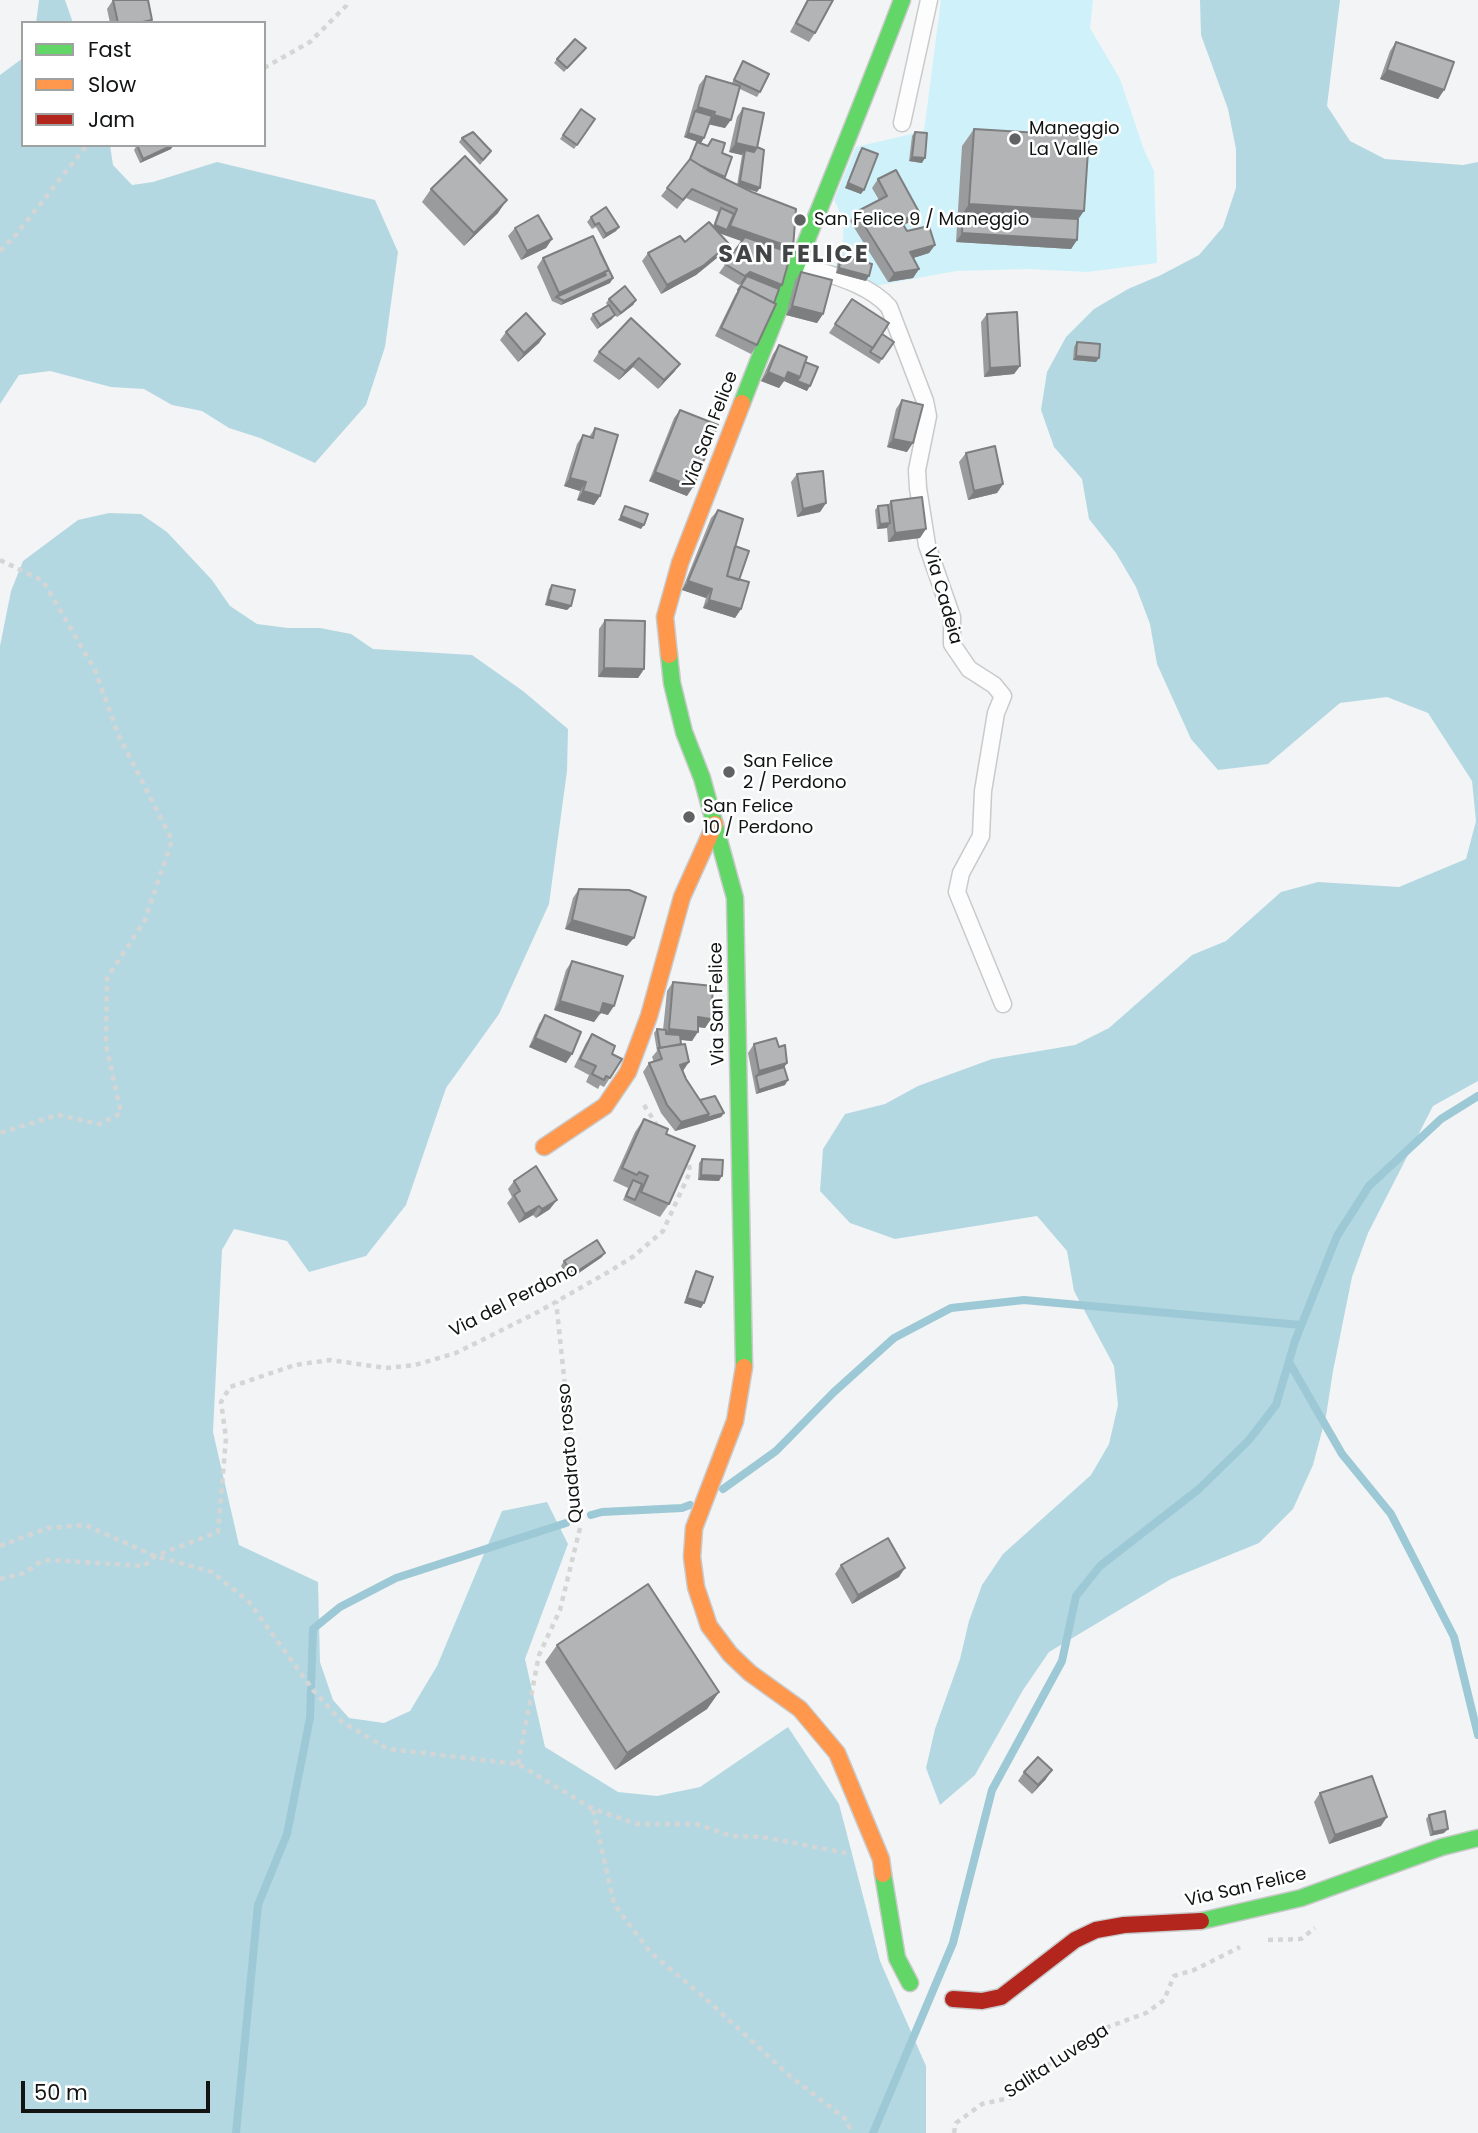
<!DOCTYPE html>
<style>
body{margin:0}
#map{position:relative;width:1478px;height:2133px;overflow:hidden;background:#f3f4f5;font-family:Poppins,sans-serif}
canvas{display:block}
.legend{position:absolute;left:21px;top:21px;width:245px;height:126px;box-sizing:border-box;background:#fff;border:2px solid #a0a1a1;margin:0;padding:9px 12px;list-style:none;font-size:21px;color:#121414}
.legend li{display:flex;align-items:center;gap:14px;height:35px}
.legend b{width:35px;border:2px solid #a0a1a1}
.scale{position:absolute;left:21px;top:2081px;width:189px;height:32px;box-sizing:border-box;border:4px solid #121414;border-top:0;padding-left:9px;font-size:21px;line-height:24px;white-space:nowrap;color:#121414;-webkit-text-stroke:5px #fff;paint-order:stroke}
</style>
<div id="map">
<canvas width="1478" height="2133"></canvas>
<ul class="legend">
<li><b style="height:9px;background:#63d668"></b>Fast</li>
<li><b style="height:9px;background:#ff974d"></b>Slow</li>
<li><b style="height:9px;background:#b3261e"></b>Jam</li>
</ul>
<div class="scale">50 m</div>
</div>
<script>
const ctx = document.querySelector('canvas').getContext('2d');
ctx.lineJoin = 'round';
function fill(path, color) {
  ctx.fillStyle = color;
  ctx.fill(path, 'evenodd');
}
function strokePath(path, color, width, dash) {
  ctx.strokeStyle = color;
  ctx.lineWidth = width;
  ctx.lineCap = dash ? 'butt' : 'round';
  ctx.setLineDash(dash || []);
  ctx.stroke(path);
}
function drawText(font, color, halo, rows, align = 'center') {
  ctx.font = font + ' Poppins,sans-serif';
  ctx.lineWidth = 5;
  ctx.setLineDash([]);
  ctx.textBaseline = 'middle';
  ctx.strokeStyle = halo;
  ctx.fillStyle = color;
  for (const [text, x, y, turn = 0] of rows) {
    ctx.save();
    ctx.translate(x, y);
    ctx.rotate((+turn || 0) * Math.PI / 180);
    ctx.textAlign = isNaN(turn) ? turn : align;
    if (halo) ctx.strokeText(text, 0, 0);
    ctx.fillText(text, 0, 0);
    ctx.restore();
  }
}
fill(new Path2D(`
 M941,0H1093L1090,28L1120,79L1144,150L1154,171L1157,263L1087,272L1028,269L956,271L874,286L833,274C843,243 850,231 834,200L856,147L924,131Z`), '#cff1fa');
fill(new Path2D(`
 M39,0H65L73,23H36Z
 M1200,0H1340L1327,106L1350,141L1385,159L1463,165L1478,162V1081L1433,1106L1368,1233L1352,1277L1333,1371L1326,1416L1313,1465L1293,1509L1259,1543L1171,1579L1049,1652L1023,1690L975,1775L940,1805L926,1768L935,1729L960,1659L969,1621L982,1585L1003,1554L1091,1475L1109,1444L1118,1405L1114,1366L1074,1291L1067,1251L1037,1216L895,1239L850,1223L820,1191L823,1149L845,1114L885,1104L918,1086L992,1059L1075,1045L1109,1028L1192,955L1226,941L1281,892L1318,882L1399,887L1466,859L1476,821L1472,781L1428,713L1387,697L1340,703L1268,764L1218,770L1191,739L1157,664L1150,624L1136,587L1116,553L1089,519L1082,479L1054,447L1041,410L1047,372L1066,337L1094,309L1128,289L1161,275L1199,255L1223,227L1236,188V149L1228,109L1201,35Z
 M23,58V145H110L113,165L132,185L153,182L217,162L375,200L398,252L385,347L366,405L315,463L260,438L229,428L202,411L172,405L144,389L111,387L50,371L19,375L0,404V75Z
 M109,513L141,514L167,532L212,580L230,606L257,624L288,628H320L351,634L373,649L472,655L523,691L568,729L567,771L549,904L499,1014L446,1088L406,1205L366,1256L309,1272L287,1241L234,1229L222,1250L213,1432L239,1545L318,1582L320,1662L333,1700L349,1718L384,1723L410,1711L437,1666L502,1511L547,1502L568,1544L525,1659L545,1747L618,1792L657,1796L700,1787L788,1727L839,1804L880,1961L926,2066V2133H0V646L11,591L23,561L78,520Z`), '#b4d8e2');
strokePath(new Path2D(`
 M1289,1362L1342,1454L1391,1514L1454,1637L1478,1735
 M723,1489L776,1451L834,1392L894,1338L951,1308L1024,1300L1301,1325
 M591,1515L602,1512L682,1508L690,1505
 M236,2133L258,1905L287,1834L310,1718L313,1629L340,1607L396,1578L566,1523
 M873,2133L953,1943L992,1790L1062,1661L1076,1596L1100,1566L1199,1489L1249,1440L1276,1405L1295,1341L1337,1236L1369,1186L1441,1119L1478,1096`), '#9cc9d5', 8);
const lane = new Path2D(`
 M902,123L929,0
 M796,263C826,274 867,282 889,307L925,401L928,416L917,470L918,488L927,545L952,617V644L969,669L994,685L1003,696L996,713L983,791L981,836L961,873L957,892L1003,1004`);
const fast = new Path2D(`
 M742,403C794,268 851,135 902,0
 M669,655L672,683L684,732L702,778L735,898L744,1367
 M883,1874L897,1958L910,1983
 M1201,1921L1301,1898L1442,1847L1478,1838`);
const slow = new Path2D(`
 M669,655L665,617L680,563L742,403
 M544,1147L605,1106L628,1072L649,1016L682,897L715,824
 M744,1367L735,1421L694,1528L692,1557L696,1587L709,1626L730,1654L750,1673L800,1709L837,1753L881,1859L883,1874`);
const jam = new Path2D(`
 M953,1999L982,2001L1001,1997L1075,1940L1096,1930L1124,1925L1201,1921`);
strokePath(lane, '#c9cacb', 19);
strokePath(fast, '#c9cacb', 19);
strokePath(slow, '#c9cacb', 19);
strokePath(jam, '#c9cacb', 19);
strokePath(new Path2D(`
 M264,68L310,42L346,6L347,0
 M0,251L15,236L87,145
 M0,560L43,581L95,670L118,734L172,840L145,920L107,978L106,1045L121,1113L100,1124L58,1115L0,1133
 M644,1105L658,1127
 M0,1546L48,1528L85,1525L155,1556L212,1572L249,1602L313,1690L342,1722L388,1749L518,1764L593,1809L637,1824H696L732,1836L763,1837L846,1853
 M0,1579L25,1573L41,1561L52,1560L144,1566L155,1556L218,1532L226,1438L221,1402L230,1387L295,1365L330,1360L386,1368L415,1365L456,1353L538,1312L610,1271L634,1256L663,1231L690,1172L688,1157
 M518,1764L539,1655L560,1610L580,1528L556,1301
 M593,1810L614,1904L650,1952L706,1999L791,2077L847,2120L851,2133
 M1268,1940L1301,1939L1315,1928
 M954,2133L956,2123L982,2104L1009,2098L1039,2071L1103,2029L1146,2013L1164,2000L1174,1976L1194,1970L1240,1947`), '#d4d5d5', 4.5, [5, 5]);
strokePath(lane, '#fdfdfe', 16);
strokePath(fast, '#63d668', 16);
strokePath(slow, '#ff974d', 16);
strokePath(jam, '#b3261e', 16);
fill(new Path2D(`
 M113,0L150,23H110L107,9Z
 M807,0H833L815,33L809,42L790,32Z
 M1396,42L1444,90L1438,99L1380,79L1390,51Z
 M586,48L564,72L554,63L557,59Z
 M743,61L760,92L757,97L740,89L725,128L709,124L704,138L701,143L684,137L699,85L706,76L732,83Z
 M743,108L757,147V192L741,187L793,248L790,253L779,289L757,345L751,354L715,336L735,295L744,281L739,285L719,273L742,241L719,232L723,253L696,275L661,294L642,261L648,253L685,242L713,226L718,212L686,198L677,209L661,196L688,162L697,142L707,146L712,139L722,153L725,177L723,178L737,185L742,155L729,152L737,117Z
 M581,109L595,119L574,149L560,139Z
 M974,129L1078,219L1077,240L1071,249L956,242L962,146Z
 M915,132L922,163L909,161L912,136Z
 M462,138L491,151L480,165L459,142Z
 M137,145L171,149L140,163L134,150Z
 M862,148L861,194L845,188L859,152Z
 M878,179L919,212L913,220L904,225L907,231L935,245L929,253L913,258L919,269L913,278L888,282L850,221L856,212L879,200L872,188Z
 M431,189L498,213L464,246L422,202Z
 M591,217L619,227L616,231L603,239L596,227L592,229L587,222Z
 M515,228L552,239L546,248L521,260L508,236Z
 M841,256L866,281L836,273L838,261Z
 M543,258L613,278L610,283L561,305L552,301L537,267Z
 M801,272L823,314L817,323L786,315L795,280Z
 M609,299L636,300L633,305L617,317L613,313L612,319L597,329L590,319L593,314L607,305L606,303Z
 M852,299L882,334V359L879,364L829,333Z
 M987,314L1020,366L1014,374L984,377L981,322Z
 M506,332L545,334L539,343L518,362L500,340Z
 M1077,342L1099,358L1096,362L1073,360L1074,347Z
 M779,345L805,362L807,391L784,381L779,388L761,381L773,354Z
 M599,352L680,364L674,372L658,389L633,367L619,380L593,361Z
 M902,400L907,452L887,447L896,409Z
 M680,410L687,496L649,481L674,418Z
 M595,428L600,496L594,505L577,500L580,491L564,486L577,444L583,435L589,437Z
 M966,453L1003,484L997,493L968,500L959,462Z
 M797,474L826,503L820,512L797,517L791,482Z
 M891,501L920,538L888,542L887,528L877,529L875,510L878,506L888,505Z
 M718,510L735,546L741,609L735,618L703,608L706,598L682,590L711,518Z
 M552,585L571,606L567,610L545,605L549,589Z
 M605,620L644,669L638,678L598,677L599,629Z
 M579,889L627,946L565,929L573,898Z
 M572,961L608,1015L601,1013L594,1022L554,1010L566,970Z
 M673,982L711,1019L705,1028L698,1027L692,1041L681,1040L683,1071L686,1079L700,1100L724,1113L721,1117L675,1131L661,1113L643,1072L649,1063L654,1062L652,1057L657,1051L654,1033L657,1029L663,1030L667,991Z
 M545,1015L572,1054L566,1063L529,1047L539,1024Z
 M592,1034L612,1054L610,1078L604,1087L600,1085L598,1089L586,1082L589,1075L574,1067L586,1043Z
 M754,1044L779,1047L787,1063L784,1067L785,1085L756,1094L748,1053Z
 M644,1119L666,1134L669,1204L660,1217L623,1200L629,1186L628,1188L613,1181L635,1132Z
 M702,1159L719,1181L698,1180L699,1163Z
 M514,1181L550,1209L536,1218L533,1215L519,1223L507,1203L512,1197L508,1189Z
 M602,1257L570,1279L561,1266L564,1261Z
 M696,1271L701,1308L684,1303L693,1276Z
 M841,1565L899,1577L852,1604L835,1574Z
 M557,1645L719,1692L707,1709L615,1770L545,1662Z
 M1024,1772L1046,1779L1032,1794L1018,1781Z
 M1320,1793L1381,1826L1329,1844L1314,1802Z
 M1429,1815L1444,1833L1430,1836L1426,1819Z`), '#9a9b9c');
fill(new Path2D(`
 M1387,70L1444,90L1438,99L1380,79Z
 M698,107L715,112L708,120L695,111Z
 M714,115L731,120L725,128L707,124Z
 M688,133L704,138L701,143L684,137Z
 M736,143L757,148L751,156L745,150L742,155L729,152Z
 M174,145L171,149L140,163L143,159Z
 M912,157L925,158L922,163L909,161Z
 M740,181L760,188L757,192L737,185Z
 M848,183L864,190L861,194L845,188Z
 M507,200L498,213L464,246L474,233Z
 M969,204L1084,211L1072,228L963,213Z
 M919,212L913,220L895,230L901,221Z
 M715,225L727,230L724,235L712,230Z
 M730,226L793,248L787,257L724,235Z
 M619,227L616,231L603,239L606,234Z
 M962,233L1077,240L1071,249L956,242Z
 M552,239L546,248L521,260L527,251Z
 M729,244L723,253L696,275L661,294L667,285Z
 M935,245L929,253L904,261L910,252Z
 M839,268L869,276L866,281L836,273Z
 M919,269L913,278L888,282L894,273Z
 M609,270L602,279L556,297L552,301L559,293Z
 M750,272L782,285L776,294L744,281L739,285L745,276Z
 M613,278L610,283L561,305L564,301Z
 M636,300L633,305L617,317L621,313Z
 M792,306L823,314L817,323L786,315Z
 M615,315L612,319L597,329L600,325Z
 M545,334L539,343L518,362L524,353Z
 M1076,356L1099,358L1096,362L1073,360Z
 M639,358L633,367L619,380L625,371Z
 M680,364L674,372L658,389L664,380Z
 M1020,366L1014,374L984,377L990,368Z
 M768,372H788L800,377L810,386L807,391L784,381L779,388L761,381Z
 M893,439L913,443L907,452L887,447Z
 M655,472L693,487L687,496L649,481Z
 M570,478L586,482L580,491L564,486Z
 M1003,484L997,493L968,500L974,491Z
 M583,491L600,496L594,505L577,500Z
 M826,503L820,512L797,517L803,509Z
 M621,516L644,525L641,529L618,520Z
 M890,523L887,528L877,529L880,524Z
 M926,529L920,538L888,542L895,533Z
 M688,581L712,589L706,598L682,590Z
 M548,600L571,606L567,610L545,605Z
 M709,600L741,609L735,618L703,608Z
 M604,668L644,669L638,678L598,677Z
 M572,920L634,938L627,946L565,929Z
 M560,1001L600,1013L594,1022L554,1010Z
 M603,1003L614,1006L608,1015L597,1012Z
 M698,1017L711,1019L705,1028L692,1026Z
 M669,1029L698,1032L692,1041L663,1038Z
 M535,1038L572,1054L566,1063L529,1047Z
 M689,1062L683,1071L680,1065Z
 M787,1063L781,1072L756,1076L759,1071Z
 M788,1080L785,1085L756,1094L759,1090Z
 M724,1113L721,1117L703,1123L706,1118Z
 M709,1114L703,1123L675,1131L681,1122Z
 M701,1175L722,1176L719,1181L698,1180Z
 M557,1200L550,1209L536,1218L542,1209Z
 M539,1206L533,1215L519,1223L525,1214Z
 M605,1253L602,1257L570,1279L573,1274Z
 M687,1298L704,1303L701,1308L684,1303Z
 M905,1568L899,1577L852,1604L858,1595Z
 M719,1692L707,1709L615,1770L627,1753Z
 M1052,1770L1046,1779L1032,1794L1038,1785Z
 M1387,1817L1381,1826L1329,1844L1335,1835Z
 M1448,1829L1444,1833L1430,1836L1433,1832Z`), '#7d7e7f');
const building = new Path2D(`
 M113,0H148L152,20L138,23H118Z
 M808,0H833L815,33L796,23Z
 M575,39L586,48L567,68L557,59Z
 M1396,42L1454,62L1444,90L1387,70Z
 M743,61L769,74L760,92L734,80Z
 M706,76L740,86L731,120L714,115L715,112L698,107Z
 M743,108L764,113L757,148L736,143Z
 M581,109L595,119L577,145L563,135Z
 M695,111L712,116L704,138L688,133Z
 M974,129L1089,136L1084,211L969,204Z
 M473,132L491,151L483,160L462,138Z
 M915,132L927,133L925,158L912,157Z
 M712,139L725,143L722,153L732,157L725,177L701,166L690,159L697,142L708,146Z
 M137,145H173L143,159Z
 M757,147L764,150L760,188L740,181L745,150L754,152Z
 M862,148L878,154L864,190L848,183Z
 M465,156L507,200L474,233L431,189Z
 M690,159L709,171L752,192L796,209L793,248L730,226L737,209L692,189L683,200L667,188Z
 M896,170L919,212L901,221L907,231L929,226L935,245L910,252L919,269L894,273L856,212L887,196L878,179Z
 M606,207L619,227L606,234L599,223L595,225L591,217Z
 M721,208L734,214L727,230L715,225Z
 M963,213L1078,219L1077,240L962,233Z
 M538,215L552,239L527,251L515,228Z
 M709,222L729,244L703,266L667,285L648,253L680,236L685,242Z
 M593,236L609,270L559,293L543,258Z
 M745,237L791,253L782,285L750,272L745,276L725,264Z
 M600,252L613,278L564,301L556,297L606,275L604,272L609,270Z
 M841,256L872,264L869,276L839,268Z
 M801,272L832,280L823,314L792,306Z
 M747,276L779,289L774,303L741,286L738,290Z
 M625,286L636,300L621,313L609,299Z
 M741,286L776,304L757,345L721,328Z
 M852,299L889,323L873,348L835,324Z
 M609,305L615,315L600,325L593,314Z
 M1017,312L1020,366L990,368L987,314Z
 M526,313L545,334L524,353L506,332Z
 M631,318L680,364L664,380L639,358L625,371L599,352Z
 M882,334L894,342L882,359L870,352Z
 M1077,342L1100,344L1099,358L1076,356Z
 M779,345L807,357L800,377L788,372L785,379L768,372Z
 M805,362L818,367L810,386L797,381L800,377Z
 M902,400L923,405L913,443L893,439Z
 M680,410L718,425L693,487L655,472Z
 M595,428L618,435L600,496L583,491L586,482L570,478L583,435L593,438Z
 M995,446L1003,484L974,491L966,453Z
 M823,471L826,503L803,509L797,474Z
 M922,497L926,529L895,533L891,501Z
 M888,505L890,523L880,524L878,506Z
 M625,506L648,514L644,525L621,516Z
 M718,510L743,519L727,576L749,582L741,609L709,600L712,589L688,581Z
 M735,546L749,551L739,580L727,576Z
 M552,585L575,590L571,606L548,600Z
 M605,620L645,621L644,669L604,668Z
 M579,889L629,890L646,897L634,938L572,920Z
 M572,961L623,976L614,1006L603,1003L600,1013L560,1001Z
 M673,982L713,986L711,1019L698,1017V1032L669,1029Z
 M545,1015L581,1032L572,1054L535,1038Z
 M657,1029L666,1030V1034L680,1035L681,1044L660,1048Z
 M592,1034L615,1046L612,1054L622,1059L610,1078L606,1076L604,1080L592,1074L596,1066L580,1059Z
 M776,1038L779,1047L785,1045L787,1063L759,1071L754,1044Z
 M685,1044L689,1062L680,1065L686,1079L709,1114L681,1122L667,1105L649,1063L662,1059L658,1048Z
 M784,1067L788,1080L759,1090L756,1076Z
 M715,1096L724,1113L706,1118L709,1114L700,1100Z
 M644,1119L668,1129L666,1134L695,1146L669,1204L641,1192L648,1176L639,1172L637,1175L622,1168Z
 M702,1159L723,1160L722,1176L701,1175Z
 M536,1166L557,1200L542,1209L539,1206L525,1214L514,1195L520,1191L514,1181Z
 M633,1180L642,1184L635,1200L626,1196Z
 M597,1240L605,1253L573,1274L564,1261Z
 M696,1271L713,1277L704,1303L687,1298Z
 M888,1538L905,1568L858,1595L841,1565Z
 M648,1584L719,1692L627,1753L557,1645Z
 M1038,1757L1052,1770L1038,1785L1024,1772Z
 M1372,1776L1387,1817L1335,1835L1320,1793Z
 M1445,1811L1448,1829L1433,1832L1429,1815Z`);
fill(building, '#b3b4b5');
strokePath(building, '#7d7e7f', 2);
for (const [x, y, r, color] of [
 [1015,139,7,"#616263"],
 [800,220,7,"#616263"],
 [729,772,7,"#616263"],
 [689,817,7,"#616263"]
]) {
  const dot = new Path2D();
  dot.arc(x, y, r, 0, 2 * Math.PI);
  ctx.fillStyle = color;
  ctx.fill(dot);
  strokePath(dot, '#fff', 2.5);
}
drawText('18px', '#121414', '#fff', [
 ["Maneggio",1029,129],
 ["La Valle",1029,150],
 ["San Felice 9 / Maneggio",814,220],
 ["San Felice",743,762],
 ["2 / Perdono",743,783],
 ["San Felice",703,807],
 ["10 / Perdono",703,828]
], 'left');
drawText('18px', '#121414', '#fff', [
 ["Via San Felice",711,430,-69],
 ["Via Cadeia",942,596,74],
 ["Via San Felice",718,1004,-91],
 ["Via del Perdono",514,1301,-27],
 ["Quadrato rosso",571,1453,-95],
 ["Via San Felice",1246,1888,-13],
 ["Salita Luvega",1057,2062,-33]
]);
ctx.letterSpacing = '2px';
drawText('bold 24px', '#424546', '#fff', [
 ["SAN FELICE",794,256]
]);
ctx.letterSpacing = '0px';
</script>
